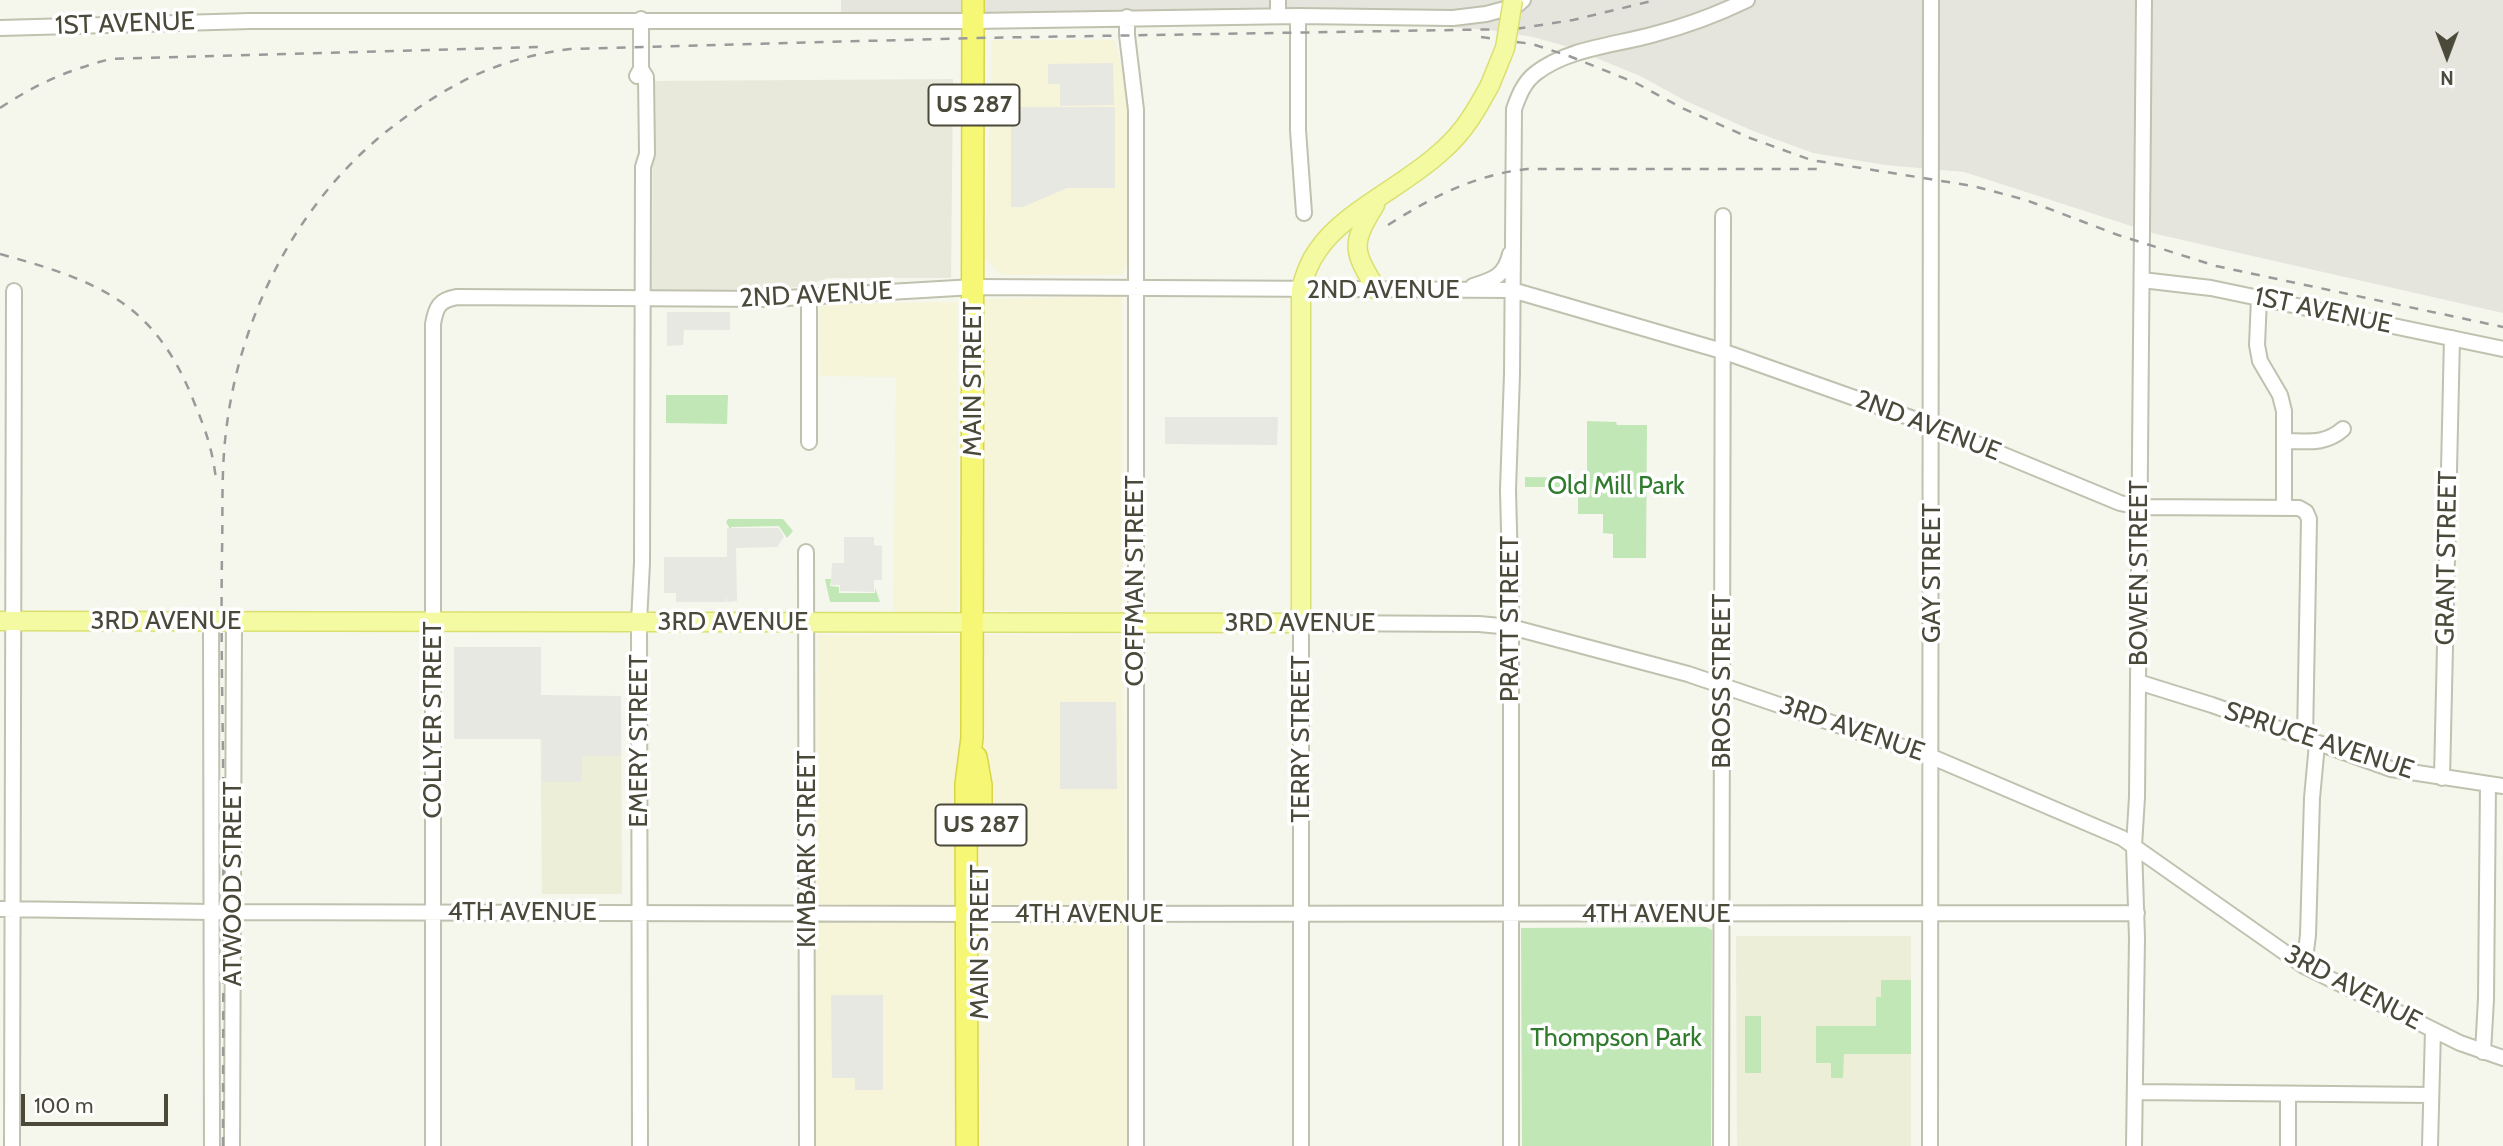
<!DOCTYPE html>
<style>
body{margin:0}
#map{position:relative;width:2503px;height:1146px;overflow:hidden;background:#f5f6ec;font-family:Cabin,sans-serif}
canvas{display:block}
.north{position:absolute;left:2412px;top:21px;width:70px;height:70px;-webkit-text-stroke:5px #fff;paint-order:stroke;rotate:180deg;font-size:19px;font-weight:700;line-height:28px;text-align:center;color:#4a493a}
.north::after{content:'';display:block;margin:auto;width:24px;height:32px;background:#4a493a;clip-path:polygon(50% 0,100% 100%,50% 72%,0 100%)}
.scale{position:absolute;left:21px;top:1094px;width:147px;height:32px;box-sizing:border-box;border:4px solid #4a493a;border-top:0;padding-left:9px;font-size:21px;line-height:24px;white-space:nowrap;color:#4a493a;-webkit-text-stroke:5px #fff;paint-order:stroke}
</style>
<div id="map">
<canvas width="2503" height="1146"></canvas>
<div class="north">N</div>
<div class="scale">100 m</div>
</div>
<script>
const ctx = document.querySelector('canvas').getContext('2d');
ctx.lineJoin = 'round';
function fill(path, color) {
  ctx.fillStyle = color;
  ctx.fill(path, 'evenodd');
}
function strokePath(path, color, width, dash) {
  ctx.strokeStyle = color;
  ctx.lineWidth = width;
  ctx.lineCap = dash ? 'butt' : 'round';
  ctx.setLineDash(dash || []);
  ctx.stroke(path);
}
function drawText(font, color, halo, rows, align = 'center') {
  ctx.font = font + ' Cabin,sans-serif';
  ctx.lineWidth = 7;
  ctx.setLineDash([]);
  ctx.textBaseline = 'middle';
  ctx.strokeStyle = halo;
  ctx.fillStyle = color;
  for (const [text, x, y, turn = 0] of rows) {
    ctx.save();
    ctx.translate(x, y);
    ctx.rotate((+turn || 0) * Math.PI / 180);
    ctx.textAlign = isNaN(turn) ? turn : align;
    if (halo) ctx.strokeText(text, 0, 0);
    ctx.fillText(text, 0, 0);
    ctx.restore();
  }
}
fill(new Path2D(`
 M953,79L951,278H828L802,287L652,293L653,81Z`), '#e9e9db');
fill(new Path2D(`
 M992,40H1115L1127,90L1128,260L1122,275H1001L985,259Z
 M1122,296L1123,613L984,610L983,299Z
 M958,302V612H899L893,610L896,377L820,376L819,304Z
 M817,635H1122L1129,1146H816Z`), '#f6f4d9');
fill(new Path2D(`
 M841,0H2503V313L2156,234L1964,172L1885,165L1813,153L1753,131L1686,101L1640,76L1572,48L1533,37L1490,30L1371,22L841,28Z`), '#e6e5dd');
fill(new Path2D(`
 M540,696H621L622,894H542Z
 M1736,936H1911V1146H1737Z`), '#eceed7');
fill(new Path2D(`
 M666,395H728L727,424L666,423Z
 M1587,421L1616,422L1617,425H1647L1646,558H1613V534L1603,533V514H1578V487H1525V477L1587,478Z
 M728,519H783L793,531L787,538L779,526L731,527L733,534L726,522Z
 M825,579H831L830,586L839,587V593H875V588L880,602H830Z
 M1706,927L1712,930L1711,1146H1522L1521,928Z
 M1881,980H1911V1054H1844L1843,1078H1831V1063H1816V1026H1876V997H1881Z
 M1745,1016H1761V1073H1745Z`), '#c1e7b7');
fill(new Path2D(`
 M1113,63L1114,105L1060,106V84H1048V64Z
 M1011,107H1115V188H1067L1023,207H1011Z
 M667,312H730V330H684L683,345L667,346Z
 M1165,417H1278L1277,445L1165,444Z
 M727,528H779L784,537L777,547L736,548L737,601L727,602V595L726,602H676V593H664V557H727Z
 M844,537H874V545L882,546V580H874V592L840,591V585H831L832,563H844Z
 M454,647H541V695L621,696V756H582V782H542V739H454Z
 M1060,702H1116L1117,789H1060Z
 M831,995H883V1090H855V1078H832Z`), '#e8e8e3');
const minor = new Path2D(`
 M1278,16V0
 M1298,16V130L1304,213
 M1127,17V35L1136,110V1146
 M0,28L250,21H973L1298,16L1453,18L1486,14L1516,6L1523,0
 M637,76L641,69V19
 M2142,280L2211,288L2503,349
 M1473,286C1493,280 1505,276 1510,254
 M809,297V442
 M2259,298L2257,345L2260,361L2280,395L2284,411V508
 M2284,441C2307,441 2325,445 2343,429
 M806,552L807,1146
 M211,621L212,1146
 M2138,682L2212,705L2391,769L2503,786
 M2442,778L2452,338
 M0,909L212,912L993,914L2137,913
 M2304,966L2308,935L2312,798L2317,744
 M2483,1052L2486,999L2488,784
 M2136,1092L2431,1095
 M12,1146L14,291
 M232,1146L234,621
 M433,1146V324C436,307 439,300 457,297L769,299L974,287L1512,290L1722,351L1931,425L2120,503L2139,507L2299,508L2306,512L2309,519L2305,739
 M640,1146L639,622L642,563L643,167L647,154L646,77L641,69
 M1301,1146V623L1479,624L1511,627L1688,674L1932,757L2122,838L2304,966L2460,1043L2503,1058
 M1511,1146V608L1508,490L1512,374L1514,109C1519,95 1524,82 1536,73C1568,48 1617,45 1655,34C1686,26 1718,14 1747,0
 M1721,1146L1723,216
 M1930,1146L1931,0
 M2134,1146L2137,938L2134,846L2137,797L2144,0
 M2288,1146V1094
 M2430,1146L2433,1030`);
const major = new Path2D(`
 M1375,205C1350,245 1353,251 1377,290
 M0,621L1301,623V289C1305,275 1309,262 1318,250C1344,211 1408,184 1443,150C1464,132 1477,109 1490,85`);
const highway = new Path2D(`
 M976,757L981,785V822
 M967,1146L966,784L972,738L973,0`);
strokePath(minor, '#c1c1af', 18);
strokePath(major, '#dae070', 21);
strokePath(highway, '#d8d644', 24);
strokePath(minor, '#fff', 14);
strokePath(major, '#f4faa1', 18);
strokePath(highway, '#f6f875', 21);
strokePath(new Path2D(`
 M1481,37L1532,44L1569,56L1636,83L1682,108L1750,138L1811,160L1973,186L2026,200L2118,235L2216,266L2503,327
 M0,108C38,83 66,71 110,59L538,47
 M1388,225C1432,197 1474,175 1527,169H1821
 M0,254C98,281 155,302 194,402C206,431 212,448 216,479
 M223,1146C223,1014 224,883 223,751C222,685 221,619 222,553C223,513 221,472 226,432C239,317 296,204 387,131C446,85 495,59 570,49L974,38L1515,29L1573,20L1656,0`), '#9a9a9a', 2.5, [9, 9]);
const majorBridge = new Path2D(`
 M1490,85L1505,48L1513,0`);
strokePath(majorBridge, '#dae070', 21, []);
strokePath(majorBridge, '#f4faa1', 18);
for (const [x, y, w] of [
 [974,105,91],
 [981,825,91]
]) {
  const box = new Path2D();
  box.roundRect(x - w / 2, y - 20.5, w, 41, 5);
  ctx.fillStyle = '#fff';
  ctx.fill(box);
  strokePath(box, '#4a493a', 2);
}
drawText('bold 24px', '#4a493a', null, [
 ["US 287",974,105],
 ["US 287",981,825]
]);
drawText('26px', '#4a493a', '#fff', [
 ["1ST AVENUE",125,24,-2],
 ["2ND AVENUE",1383,290],
 ["2ND AVENUE",816,295,-3],
 ["1ST AVENUE",2323,311,12],
 ["MAIN STREET",973,379,-90],
 ["2ND AVENUE",1928,426,21],
 ["GRANT STREET",2447,558,-89],
 ["GAY STREET",1932,573,-90],
 ["BOWEN STREET",2139,573,-90],
 ["COFFMAN STREET",1135,581,-90],
 ["PRATT STREET",1510,619,-90],
 ["3RD AVENUE",166,621],
 ["3RD AVENUE",733,622],
 ["3RD AVENUE",1300,623],
 ["BROSS STREET",1722,681,-90],
 ["COLLYER STREET",433,720,-90],
 ["3RD AVENUE",1852,729,19],
 ["TERRY STREET",1301,739,-90],
 ["EMERY STREET",639,741,-90],
 ["SPRUCE AVENUE",2319,741,18],
 ["KIMBARK STREET",807,849,-90],
 ["ATWOOD STREET",233,884,-90],
 ["4TH AVENUE",522,912],
 ["4TH AVENUE",1089,914],
 ["4TH AVENUE",1656,914],
 ["MAIN STREET",980,942,-90],
 ["3RD AVENUE",2353,988,28]
]);
drawText('26px', '#307b2e', '#fff', [
 ["Old Mill Park",1616,486],
 ["Thompson Park",1616,1038]
]);
</script>
